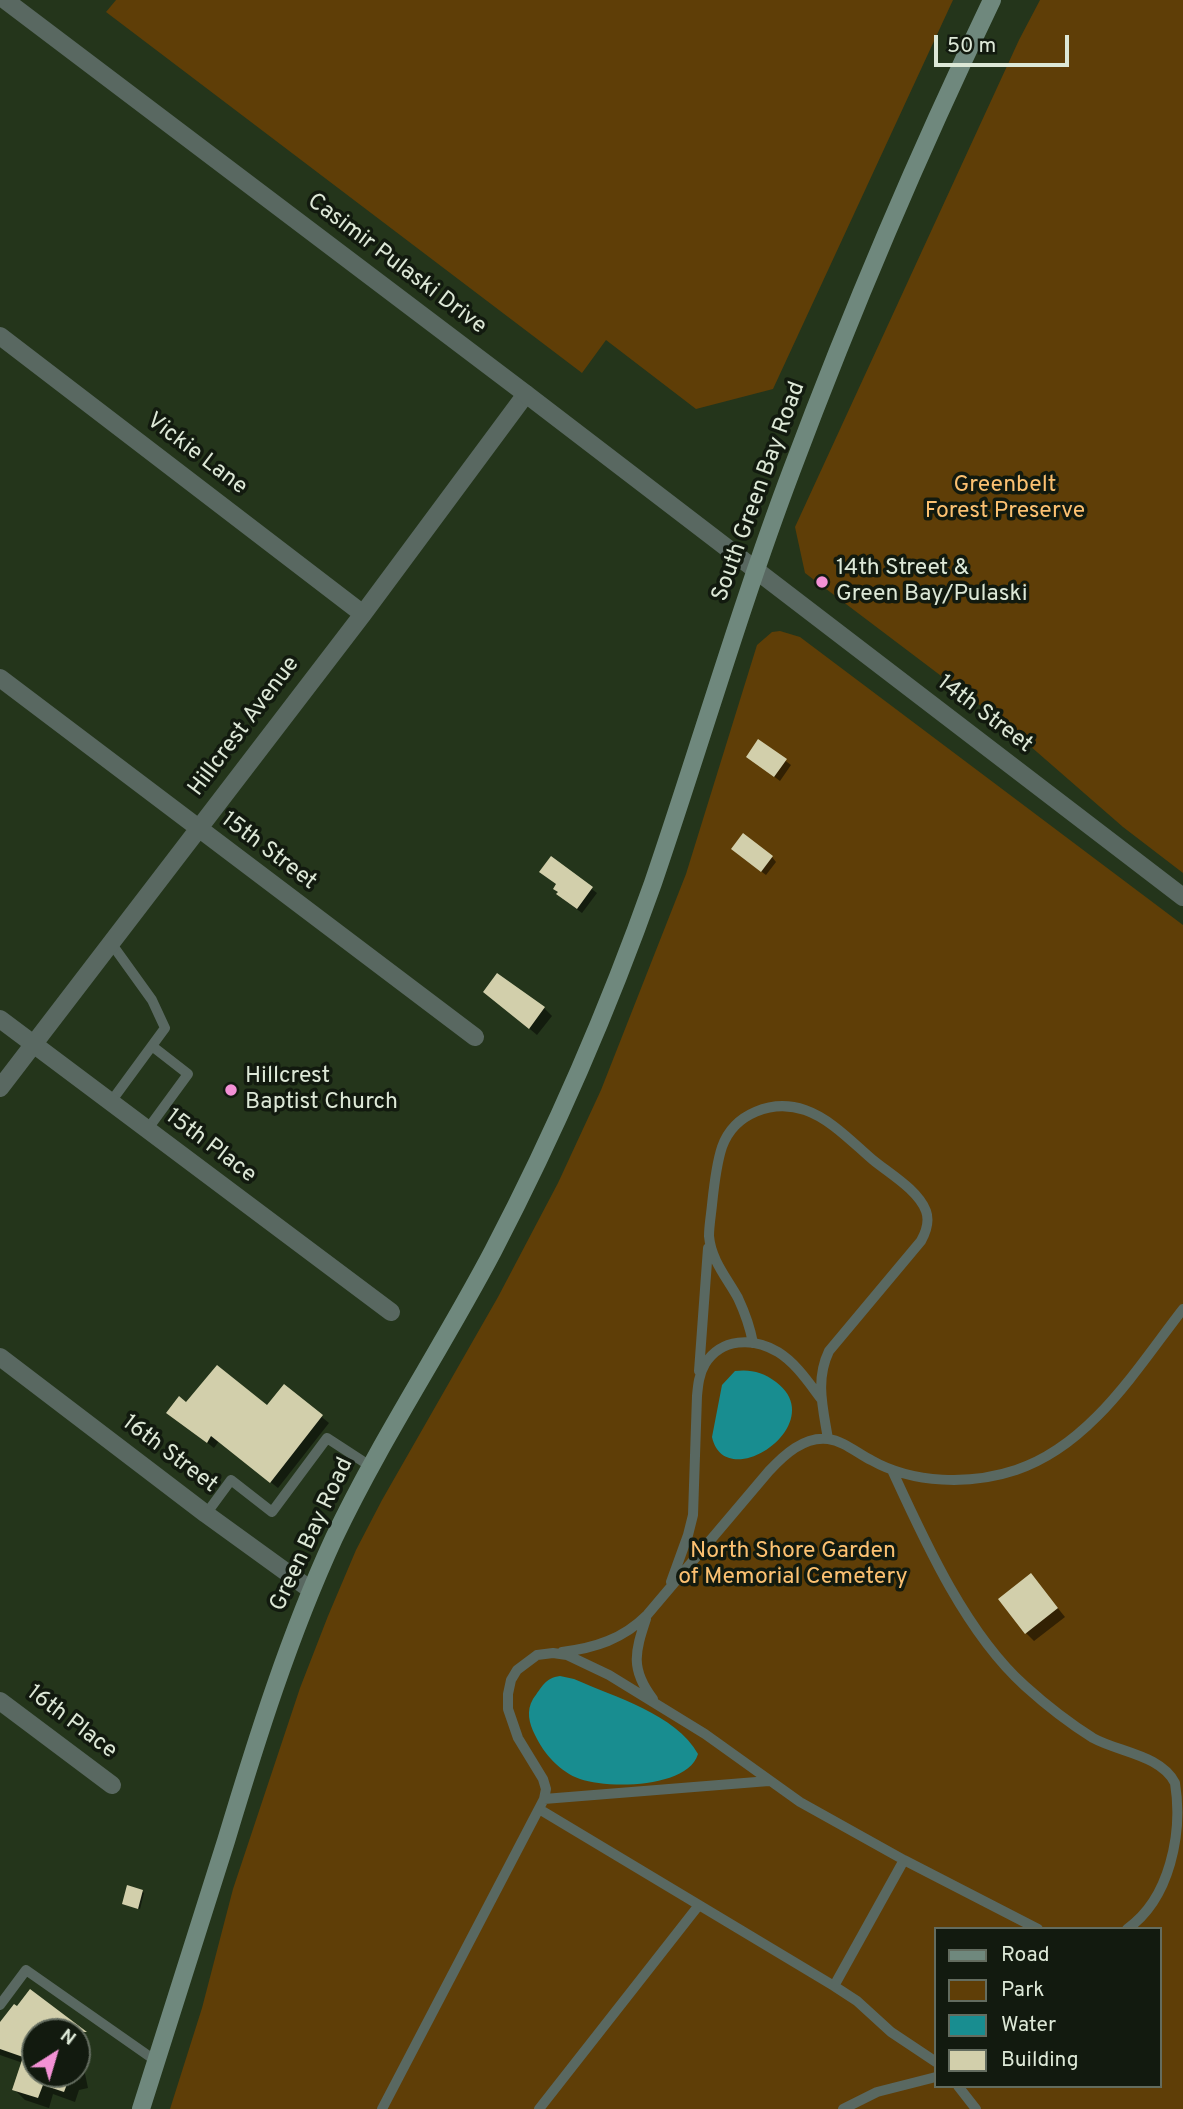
<!DOCTYPE html>
<style>
body{margin:0}
#map{position:relative;width:1183px;height:2109px;overflow:hidden;background:#24351b;font-family:Overpass,sans-serif}
canvas{display:block}
.legend{position:absolute;left:934px;top:1927px;width:228px;height:161px;box-sizing:border-box;background:#121a0f;border:2px solid #636c5f;margin:0;padding:9px 12px;list-style:none;font-size:21px;color:#dde8d7}
.legend li{display:flex;align-items:center;gap:14px;height:35px}
.legend b{width:35px;border:2px solid #636c5f}
.north{position:absolute;left:21px;top:2018px;width:70px;height:70px;box-sizing:border-box;background:#121a0f;border:2px solid #636c5f;border-radius:50%;rotate:37deg;font-size:19px;font-weight:700;line-height:28px;text-align:center;color:#dde8d7}
.north::after{content:'';display:block;margin:auto;width:24px;height:32px;background:#f391d5;clip-path:polygon(50% 0,100% 100%,50% 72%,0 100%)}
.scale{position:absolute;left:934px;top:35px;width:135px;height:32px;box-sizing:border-box;border:4px solid #dde8d7;border-top:0;padding-left:9px;font-size:21px;line-height:24px;white-space:nowrap;color:#dde8d7;-webkit-text-stroke:5px #121a0f;paint-order:stroke}
</style>
<div id="map">
<canvas width="1183" height="2109"></canvas>
<ul class="legend">
<li><b style="height:9px;background:#6f887d"></b>Road</li>
<li><b style="height:19px;background:#5f3e07"></b>Park</li>
<li><b style="height:19px;background:#188d90"></b>Water</li>
<li><b style="height:19px;background:#d2cfab"></b>Building</li>
</ul>
<div class="north">N</div>
<div class="scale">50 m</div>
</div>
<script>
const ctx = document.querySelector('canvas').getContext('2d');
ctx.lineJoin = 'round';
function fill(path, color) {
  ctx.fillStyle = color;
  ctx.fill(path, 'evenodd');
}
function strokePath(path, color, width, dash) {
  ctx.strokeStyle = color;
  ctx.lineWidth = width;
  ctx.lineCap = dash ? 'butt' : 'round';
  ctx.setLineDash(dash || []);
  ctx.stroke(path);
}
function drawText(font, color, halo, rows, align = 'center') {
  ctx.font = font + ' Overpass,sans-serif';
  ctx.lineWidth = 7;
  ctx.setLineDash([]);
  ctx.textBaseline = 'middle';
  ctx.strokeStyle = halo;
  ctx.fillStyle = color;
  for (const [text, x, y, turn = 0] of rows) {
    ctx.save();
    ctx.translate(x, y);
    ctx.rotate((+turn || 0) * Math.PI / 180);
    ctx.textAlign = isNaN(turn) ? turn : align;
    if (halo) ctx.strokeText(text, 0, 0);
    ctx.fillText(text, 0, 0);
    ctx.restore();
  }
}
fill(new Path2D(`
 M116,0H953L773,389L696,409L606,340L582,373L106,12Z
 M1040,0H1183V873L1123,827L1006,725L805,573L795,527L1019,40Z
 M780,631L800,637L1183,925V2109H170L202,2008L233,1889L300,1688L328,1616L356,1550L382,1500L498,1297L558,1183L601,1090L686,874L757,645L772,632ZM936,1929H1160V2086H936Z`), '#5f3e07');
fill(new Path2D(`
 M735,1371C750,1369 763,1372 776,1382C832,1424 725,1496 712,1437L722,1385Z
 M560,1676L574,1679C614,1697 676,1714 698,1754C688,1788 609,1789 580,1779C560,1772 544,1754 535,1735C529,1723 526,1711 533,1699C542,1687 545,1678 560,1676Z`), '#188d90');
fill(new Path2D(`
 M759,741L791,765L780,781L748,757Z
 M738,854L772,857L776,862L766,875Z
 M552,859L597,893L582,913L563,899L558,885Z
 M544,1008L552,1016L537,1035L511,1013Z
 M284,1386L329,1423L278,1488L219,1441L214,1448L169,1413L187,1404L267,1408Z
 M1031,1575L1065,1617L1034,1641L1026,1633Z
 M142,1891L144,1893L140,1909L124,1903Z
 M0,2025L76,2032H35V2074H77V2036L86,2045L90,2063L84,2069L88,2088L79,2090L75,2102L53,2094L49,2108L25,2100L14,2089L23,2063L0,2055Z`), '#0007');
fill(new Path2D(`
 M758,739L787,759L774,777L746,757Z
 M743,833L773,856L761,872L731,849Z
 M551,856L593,887L577,909L556,894L558,892L553,889L556,884L539,872Z
 M497,973L545,1007L529,1029L483,992Z
 M217,1365L267,1405L284,1384L323,1415L270,1483L211,1436L207,1443L166,1413L179,1396L186,1402Z
 M1031,1573L1058,1608L1025,1634L998,1599Z
 M127,1885L143,1890L138,1909L122,1904Z
 M30,1989L87,2032H35V2074H71L64,2092L43,2085L38,2098L12,2090L23,2057L0,2049V2022L14,2004L17,2006Z`), '#d2cfab');
strokePath(new Path2D(`
 M110,1103L165,1028L152,1000L111,943
 M147,1130L188,1074L152,1046
 M753,1343C750,1327 745,1313 738,1298C727,1278 711,1260 709,1236C709,1226 711,1215 712,1205C714,1186 716,1165 722,1147C734,1113 773,1099 805,1110C831,1119 853,1143 873,1160C890,1174 918,1190 926,1211C930,1222 926,1232 921,1241L829,1351C815,1380 823,1408 828,1439
 M699,1371L708,1248
 M892,1470C925,1542 966,1633 1025,1686C1046,1705 1069,1723 1093,1738C1118,1752 1161,1755 1175,1783C1183,1833 1170,1899 1127,1929
 M206,1514L231,1480L272,1512L327,1438L370,1466
 M671,1582L688,1535L693,1515L697,1396C698,1385 699,1374 705,1364C721,1338 753,1337 778,1352C796,1363 809,1383 822,1400
 M646,1619C635,1652 630,1669 653,1699
 M562,1652C595,1648 623,1639 647,1615L769,1471C784,1455 804,1436 828,1439C844,1441 857,1453 871,1460C913,1484 971,1485 1016,1470C1091,1445 1137,1368 1183,1309
 M544,1799L769,1781
 M539,1809L834,1986L857,2001L891,2032L936,2062
 M834,1986L904,1860
 M0,2005L26,1970L156,2061
 M958,2086L976,2109
 M382,2109L544,1799L546,1789L543,1779L518,1738L508,1709V1694L511,1680L517,1670L537,1655L553,1653L567,1655L609,1675L705,1734L800,1802L904,1860L1038,1929
 M539,2109L699,1905
 M843,2109L877,2092L936,2077`), '#596861', 10);
strokePath(new Path2D(`
 M0,336L363,614
 M0,678L475,1037
 M0,1019L391,1312
 M0,1088L363,614L526,394
 M0,1357L206,1514L311,1590
 M0,1701L112,1785`), '#596861', 18);
strokePath(new Path2D(`
 M5,0L526,394L1183,897`), '#596861', 18);
strokePath(new Path2D(`
 M141,2109C169,2020 198,1930 226,1841C257,1738 289,1636 334,1538C381,1439 442,1348 493,1251C555,1132 608,1010 653,883C700,746 740,607 791,472C851,312 918,154 992,0`), '#6f887d', 18);
for (const [x, y, r, color] of [
 [822,582,7,"#f391d5"],
 [231,1090,7,"#f391d5"]
]) {
  const dot = new Path2D();
  dot.arc(x, y, r, 0, 2 * Math.PI);
  ctx.fillStyle = color;
  ctx.fill(dot);
  strokePath(dot, '#121a0f', 2.5);
}
drawText('23px', '#dde8d7', '#121a0f', [
 ["Casimir Pulaski Drive",396,265,37],
 ["Vickie Lane",196,455,37],
 ["South Green Bay Road",760,492,-70],
 ["14th Street",984,715,37],
 ["Hillcrest Avenue",245,727,-53],
 ["15th Street",268,852,37],
 ["15th Place",210,1147,37],
 ["16th Street",169,1455,37],
 ["Green Bay Road",313,1535,-65],
 ["16th Place",71,1723,37]
]);
drawText('23px', '#fcc171', '#121a0f', [
 ["Greenbelt",1005,486],
 ["Forest Preserve",1005,512],
 ["North Shore Garden",793,1552],
 ["of Memorial Cemetery",793,1578]
]);
drawText('23px', '#dde8d7', '#121a0f', [
 ["14th Street &",836,569],
 ["Green Bay/Pulaski",836,595],
 ["Hillcrest",245,1077],
 ["Baptist Church",245,1103]
], 'left');
</script>
